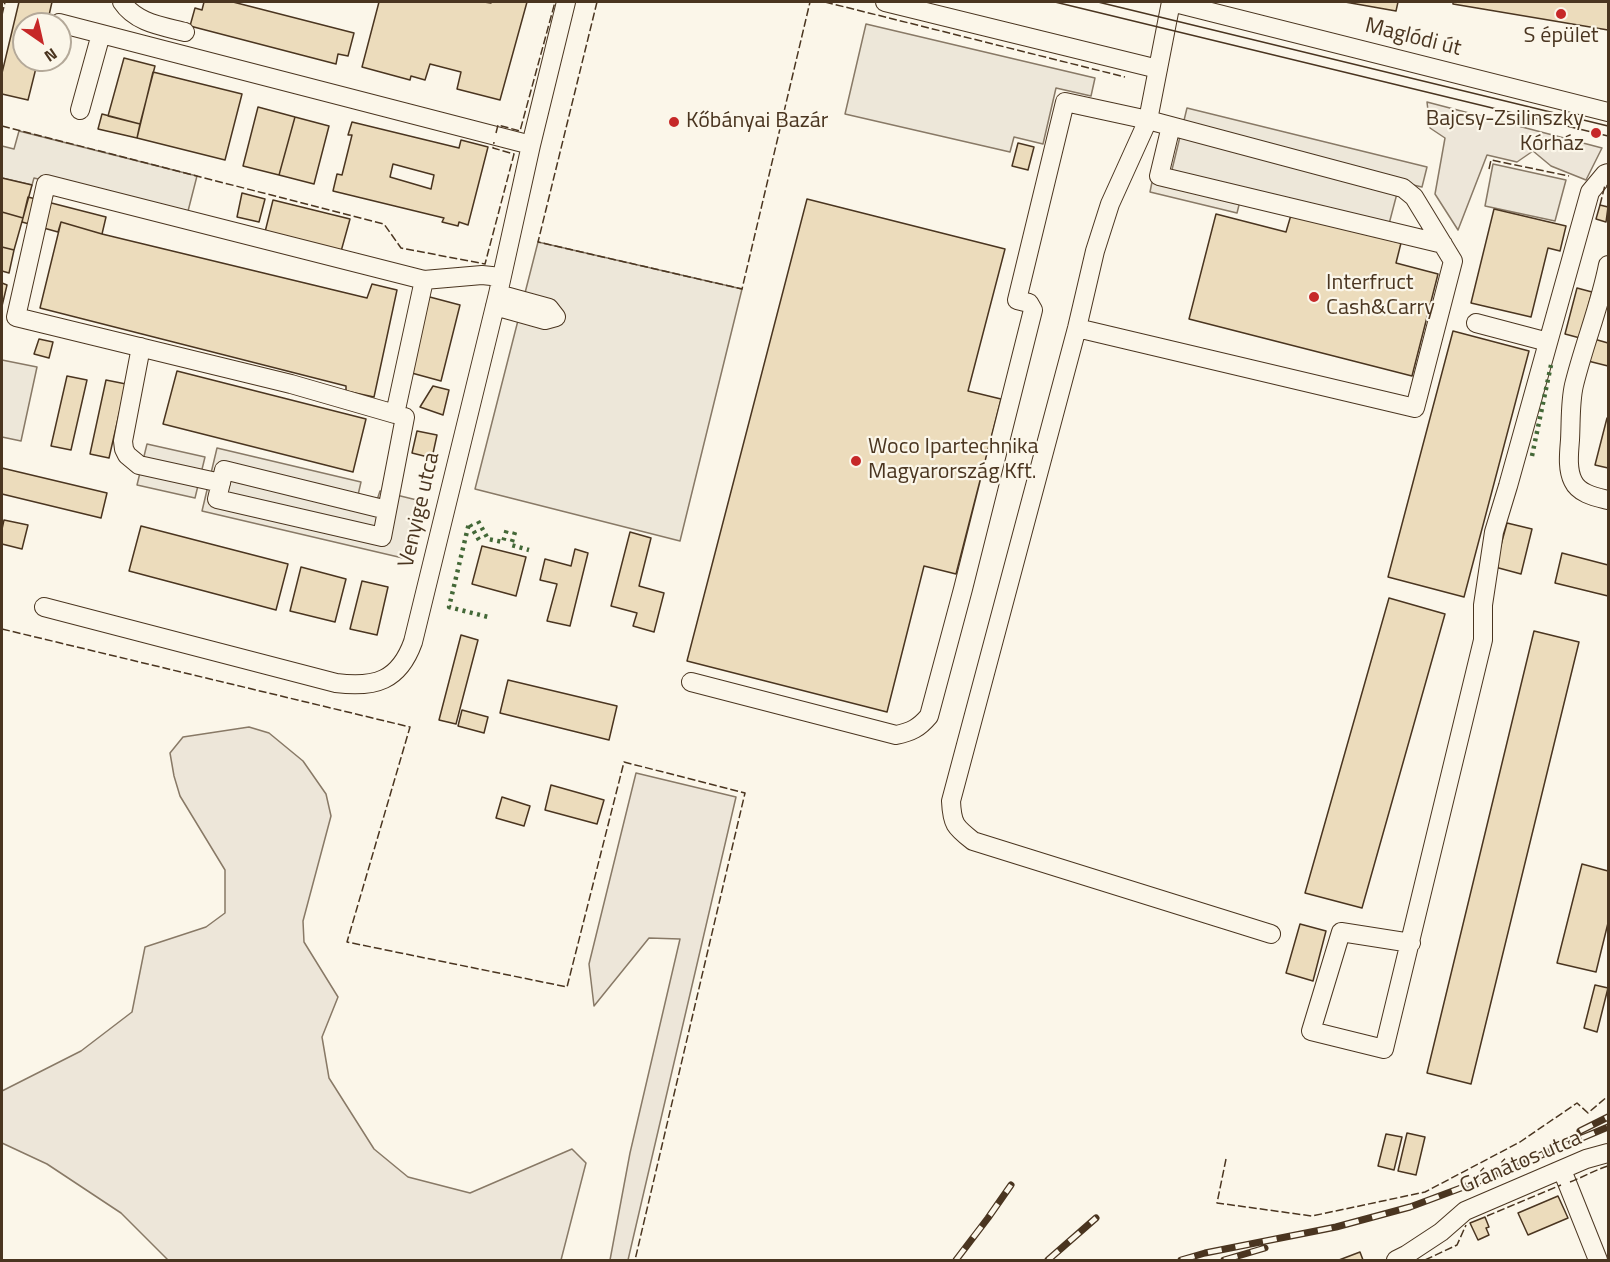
<!DOCTYPE html>
<meta charset="utf-8">
<style>
body{margin:0}
#map{position:relative;width:1610px;height:1262px;overflow:hidden;background:#fbf6e9;font-family:"Titillium Web",sans-serif}
canvas{display:block}
.frame{position:absolute;inset:0;border:3px solid #4a3520;pointer-events:none}
.north{position:absolute;left:12px;top:12px;width:60px;height:60px;box-sizing:border-box;background:#fbf6e9;border:2px solid #b4a999;border-radius:50%;rotate:146deg;font-size:16px;font-weight:700;line-height:24px;text-align:center;color:#4a3520}
.north::after{content:'';display:block;margin:auto;width:21px;height:27px;background:#c62828;clip-path:polygon(50% 0,100% 100%,50% 72%,0 100%)}
</style>
<div id="map">
<canvas width="1610" height="1262"></canvas>
<div class="frame"></div>
<div class="north">N</div>
</div>
<script>
const ctx = document.querySelector('canvas').getContext('2d');
ctx.lineJoin = 'round';
function fill(path, color) {
  ctx.fillStyle = color;
  ctx.fill(path, 'evenodd');
}
function strokePath(path, color, width, dash) {
  ctx.strokeStyle = color;
  ctx.lineWidth = width;
  ctx.lineCap = dash ? 'butt' : 'round';
  ctx.setLineDash(dash || []);
  ctx.stroke(path);
}
function drawText(font, color, halo, rows, align = 'center') {
  ctx.font = font + ' "Titillium Web",sans-serif';
  ctx.lineWidth = 4.5;
  ctx.setLineDash([]);
  ctx.textBaseline = 'middle';
  ctx.strokeStyle = halo;
  ctx.fillStyle = color;
  for (const [text, x, y, turn = 0] of rows) {
    ctx.save();
    ctx.translate(x, y);
    ctx.rotate((+turn || 0) * Math.PI / 180);
    ctx.textAlign = isNaN(turn) ? turn : align;
    if (halo) ctx.strokeText(text, 0, 0);
    ctx.fillText(text, 0, 0);
    ctx.restore();
  }
}
const green = new Path2D(`
 M1427,102L1602,148L1586,180L1551,166L1533,151L1517,162L1487,155L1458,230L1435,194L1445,138L1430,128Z
 M249,727L269,733L303,761L326,794L331,816L303,921L304,942L338,997L322,1037L329,1078L374,1149L408,1177L470,1193L572,1149L586,1163L561,1260H168L121,1213L47,1164L2,1143V1091L81,1051L132,1012L145,947L206,927L225,913V870L180,796L174,776L170,753L183,737Z
 M636,773L736,797L628,1260H610L630,1153L680,939L649,938L594,1006L589,964Z`);
fill(green, '#ede6d9');
strokePath(green, '#887966', 1.5);
const parking = new Path2D(`
 M866,24L1095,78L1091,96L1056,88L1043,144L1014,137L1010,152L845,114Z
 M1187,108L1427,167L1422,187L1400,182L1389,224L1243,189L1237,213L1150,192L1152,182L1168,186Z
 M19,131L197,176L187,215L34,178L32,185L2,178V146L14,149Z
 M1493,164L1566,180L1555,221L1485,206Z
 M538,242L742,289L680,541L475,489Z
 M2,360L37,367L21,441L2,437Z
 M147,444L205,457L195,498L137,485Z
 M217,448L361,482L358,495L377,500L380,491L421,501L407,559L202,511Z`);
fill(parking, '#ede7d9');
strokePath(parking, '#887966', 1.5);
const building = new Path2D(`
 M19,2H52L47,24H24V60H38L28,100L2,94V73Z
 M204,2H233L354,33L348,56L338,54L336,64L190,26L195,8L202,10Z
 M379,2H484L491,3V2H527L500,100L457,89L461,72L430,64L425,80L411,76L410,80L362,67Z
 M1345,2H1398L1396,11Z
 M1453,2H1608V30L1453,4Z
 M124,58L155,66L140,124L108,116Z
 M153,72L242,94L225,160L137,138Z
 M258,107L295,117L279,175L243,166Z
 M102,114L140,124L137,138L98,129Z
 M295,117L329,126L314,184L279,175Z
 M352,122L459,148L461,140L488,147L468,225L459,222L458,226L442,222L444,218L333,191L337,174L342,175L352,135H348ZM393,164L434,175L431,189L390,177Z
 M1018,143L1034,147L1028,170L1012,166Z
 M2,178L32,185L23,218L2,212Z
 M242,193L265,199L259,222L237,217Z
 M28,197L106,217L102,234L61,222L58,232L22,222Z
 M807,199L1005,249L968,391L1001,399L956,574L924,566L887,712L687,661Z
 M273,200L350,219L340,255L264,236Z
 M1600,205L1608,207L1606,222L1596,219Z
 M1494,209L1566,226L1560,251L1548,248L1531,317L1471,303Z
 M2,212L23,218L14,250L2,247Z
 M1216,214L1286,232L1291,215L1401,243L1396,263L1438,274L1412,376L1189,319Z
 M61,222L102,234L367,298L372,284L397,290L374,397L346,391V386L40,308Z
 M2,247L14,250L9,273L2,271Z
 M2,283L7,285L2,306Z
 M1577,288L1592,292L1580,338L1565,334Z
 M426,296L460,305L441,381L408,372Z
 M1453,331L1529,351L1464,597L1388,577Z
 M39,339L53,342L49,358L34,354Z
 M1594,339L1608,343V366L1588,361Z
 M177,371L366,419L353,472L163,424Z
 M67,376L87,380L71,450L51,446Z
 M106,380L126,384L109,458L90,454Z
 M433,386L449,390L443,415L420,407Z
 M1607,418L1608,419V468L1595,465Z
 M417,431L437,435L432,458L412,453Z
 M2,468L107,493L101,518L2,494Z
 M4,520L28,525L22,549L2,544V529Z
 M1507,523L1532,529L1521,574L1495,567Z
 M141,526L288,564L276,610L129,571Z
 M630,532L651,538L639,586L664,593L654,632L633,626L637,613L611,606Z
 M482,546L526,557L516,596L472,584Z
 M575,549L588,553L570,626L547,621L557,584L540,580L545,559L571,566Z
 M1562,553L1608,565V596L1555,583Z
 M301,567L346,579L335,622L290,611Z
 M362,581L388,587L377,635L350,629Z
 M1389,598L1445,614L1362,908L1305,893Z
 M1534,631L1579,642L1471,1084L1427,1073Z
 M461,635L478,640L456,724L439,720Z
 M508,680L617,706L609,740L500,713Z
 M462,710L488,717L484,733L458,726Z
 M551,785L604,800L597,824L545,810Z
 M502,797L530,806L524,826L496,818Z
 M1582,864L1608,871V923L1596,972L1557,963Z
 M1300,924L1326,931L1313,981L1286,973Z
 M1595,985L1608,988L1597,1032L1584,1028Z
 M1407,1133L1425,1137L1416,1175L1398,1171Z
 M1386,1134L1402,1137L1394,1170L1378,1166Z
 M1558,1196L1568,1218L1528,1235L1518,1213Z
 M1485,1217L1489,1227L1486,1228L1489,1235L1478,1240L1470,1223Z
 M1360,1252L1363,1260H1339Z`);
fill(building, '#ecdcbc');
strokePath(building, '#4a3520', 1.5);
const minor = new Path2D(`
 M122,2C136,23 162,26 185,32
 M885,2L1158,69
 M1171,2L1148,120L1110,204L1095,251L1077,328L951,801C952,824 955,827 973,841L1271,934
 M1171,2L1608,112
 M59,23L531,145
 M80,110L101,34
 M1171,126L1159,176L1443,244
 M1608,265C1600,306 1584,344 1574,385C1570,402 1571,422 1570,440C1569,453 1567,469 1573,481C1579,494 1596,497 1608,500
 M424,280L395,414L291,384L16,317L46,184L424,280L482,275L501,277
 M495,306L545,320L556,317L549,308L498,294
 M1476,323L1548,342
 M141,347L123,441L124,449L127,455L139,465L221,483
 M387,510L224,470L217,499L382,537L405,417
 M44,607L336,683C375,688 399,681 413,642L498,294L531,145L566,2
 M691,682L896,735C911,732 919,728 929,716L963,589L1033,310L1029,303L1017,300L1065,102L1148,120L1403,188L1414,197L1453,261L1415,408L1077,328
 M1411,943L1341,932L1311,1031L1384,1049L1483,640V605L1494,532L1508,486L1590,192L1605,174L1608,173
 M1562,1170L1598,1260
 M1396,1260L1406,1255L1441,1232L1465,1211L1586,1159L1608,1153`);
strokePath(minor, '#4a3520', 20);
strokePath(minor, '#fbf6e9', 18);
strokePath(new Path2D(`
 M1055,2L1608,136
 M1098,2L1608,126`), '#4a3520', 1.5);
const rail = new Path2D(`
 M1580,1131L1608,1117
 M956,1260L988,1218L1011,1185
 M1048,1260L1096,1218
 M1181,1260L1205,1253L1336,1227L1410,1207L1477,1182L1608,1127
 M1224,1260L1265,1248`);
strokePath(rail, '#4a3520', 7);
strokePath(rail, '#fbf6e9', 4.5, [14]);
strokePath(new Path2D(`
 M1532,456L1551,365
 M478,521L488,539L503,542L507,529
 M515,532L511,545L529,550
 M479,540L469,523L449,607L488,617`), '#436837', 4.5, [3, 4.5]);
strokePath(new Path2D(`
 M597,2L538,242L742,289L810,2
 M825,2L1125,77
 M2,15L5,2
 M2,126L384,224L401,248L485,264L514,154L493,148L494,142
 M496,133L498,125L520,131L555,2
 M1489,169L1491,160L1569,176
 M1600,205L1605,185L1608,186
 M2,629L410,727L347,942L567,987L624,762L745,793L635,1260
 M1226,1159L1217,1203L1312,1216L1425,1192L1520,1142L1577,1103L1588,1113L1608,1096
 M1570,1182C1583,1177 1595,1170 1608,1166
 M1487,1216L1561,1185
 M1425,1260L1457,1245L1466,1225`), '#4a3520', 1.5, [8, 3]);
for (const [x, y, r, color] of [
 [1561,14,6,"#c62828"],
 [674,122,6,"#c62828"],
 [1596,133,6,"#c62828"],
 [1314,297,6,"#c62828"],
 [856,461,6,"#c62828"]
]) {
  const dot = new Path2D();
  dot.arc(x, y, r, 0, 2 * Math.PI);
  ctx.fillStyle = color;
  ctx.fill(dot);
  strokePath(dot, '#fbf6e9', 2);
}
drawText('22px', '#4a3520', '#fbf6e9', [
 ["S épület",1561,37,"center"],
 ["Bajcsy-Zsilinszky",1584,120,"right"],
 ["Kórház",1584,145,"right"],
 ["Kőbányai Bazár",686,122],
 ["Interfruct",1326,284],
 ["Cash&Carry",1326,309],
 ["Woco Ipartechnika",868,448],
 ["Magyarország Kft.",868,473]
], 'left');
drawText('22px', '#4a3520', '#fbf6e9', [
 ["Maglódi út",1413,38,14],
 ["Venyige utca",420,510,-77],
 ["Gránátos utca",1521,1163,-23]
]);
</script>
